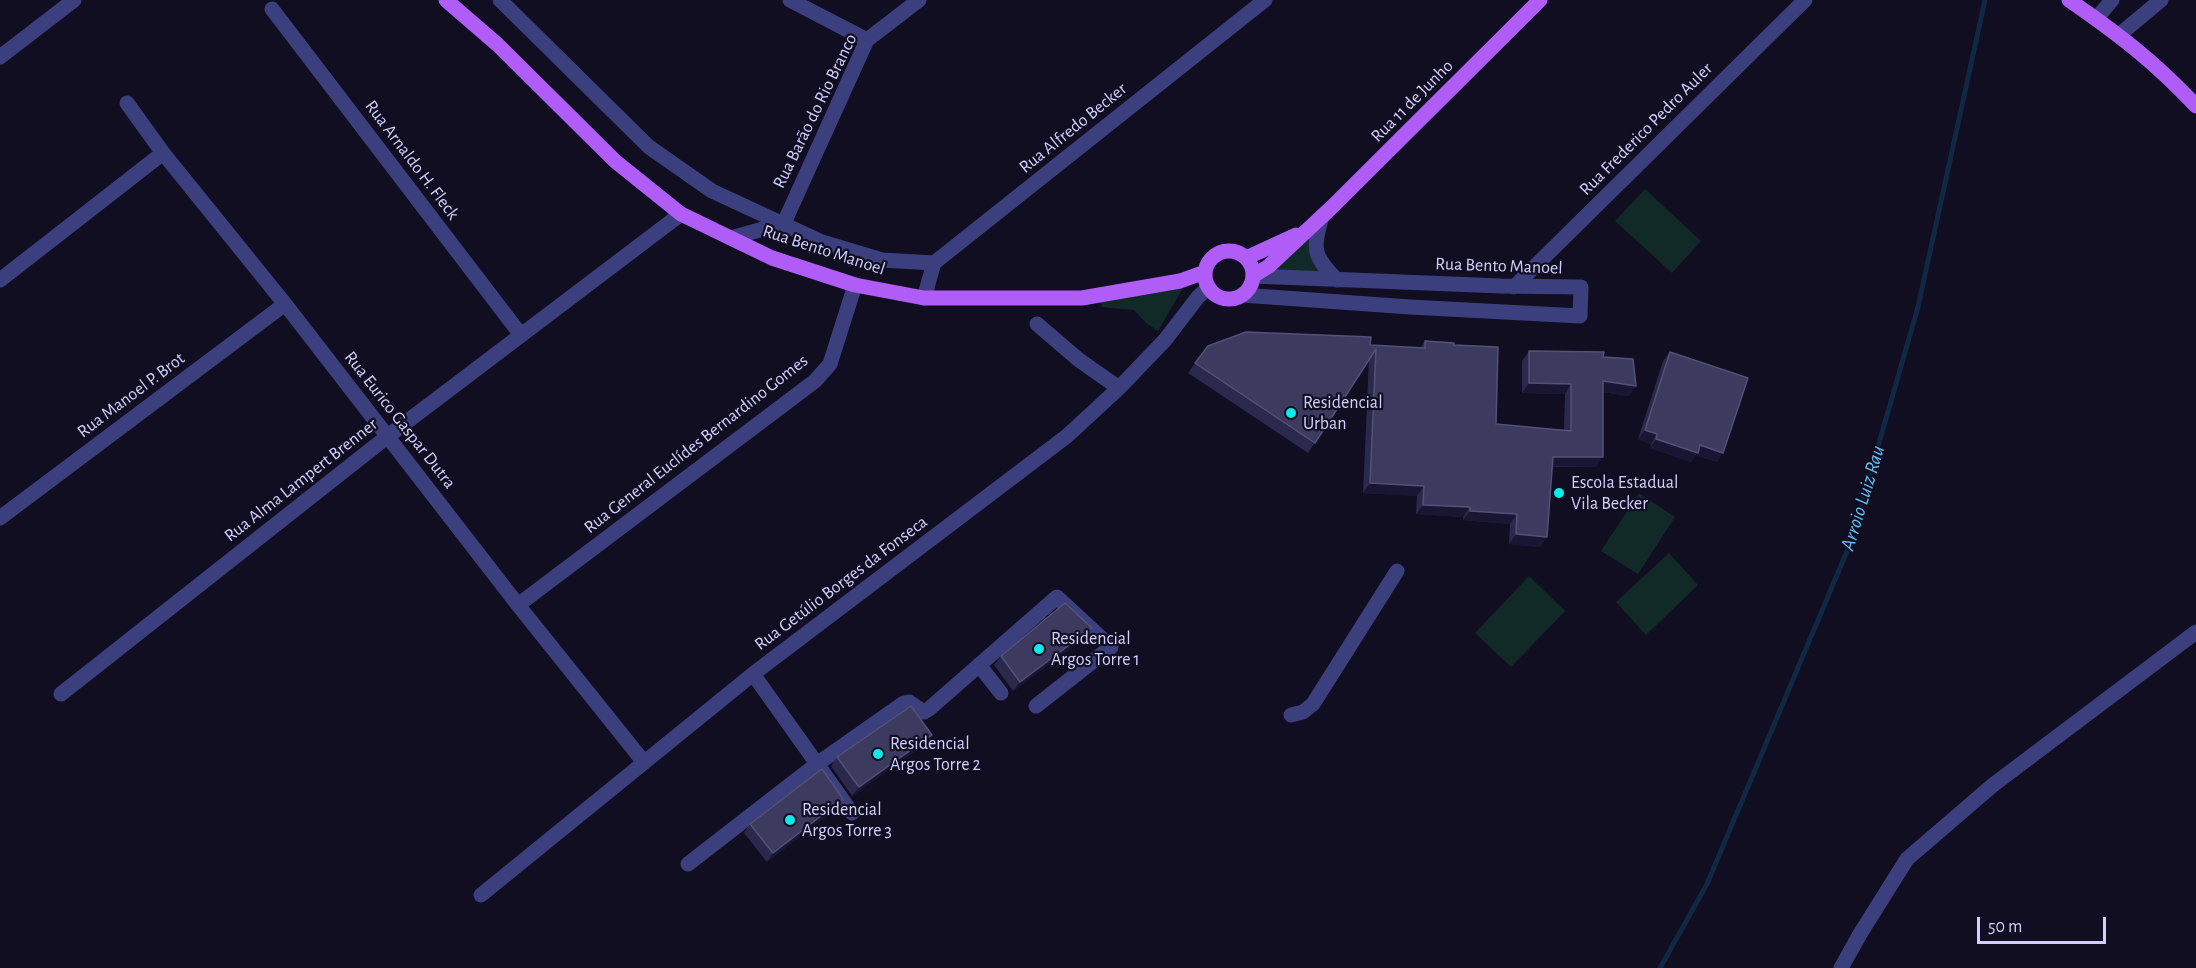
<!DOCTYPE html>
<meta charset="utf-8">
<style>
body{margin:0}
#map{position:relative;width:2196px;height:968px;overflow:hidden;background:#100e20;font-family:"Alegreya Sans",sans-serif}
canvas{display:block}
.scale{position:absolute;left:1977px;top:917px;width:129px;height:27px;box-sizing:border-box;border:3px solid #d1d0fd;border-top:0;padding-left:8px;font-size:18px;line-height:21px;white-space:nowrap;color:#d1d0fd;-webkit-text-stroke:4px #100e20;paint-order:stroke}
</style>
<div id="map">
<canvas width="2196" height="968"></canvas>
<div class="scale">50 m</div>
</div>
<script>
const ctx = document.querySelector('canvas').getContext('2d');
ctx.lineJoin = 'round';
function fill(path, color) {
  ctx.fillStyle = color;
  ctx.fill(path, 'evenodd');
}
function strokePath(path, color, width, dash) {
  ctx.strokeStyle = color;
  ctx.lineWidth = width;
  ctx.lineCap = dash ? 'butt' : 'round';
  ctx.setLineDash(dash || []);
  ctx.stroke(path);
}
function drawText(font, color, halo, rows, align = 'center') {
  ctx.font = font + ' "Alegreya Sans",sans-serif';
  ctx.lineWidth = 4.5;
  ctx.setLineDash([]);
  ctx.textBaseline = 'middle';
  ctx.strokeStyle = halo;
  ctx.fillStyle = color;
  for (const [text, x, y, turn = 0] of rows) {
    ctx.save();
    ctx.translate(x, y);
    ctx.rotate((+turn || 0) * Math.PI / 180);
    ctx.textAlign = isNaN(turn) ? turn : align;
    if (halo) ctx.strokeText(text, 0, 0);
    ctx.fillText(text, 0, 0);
    ctx.restore();
  }
}
fill(new Path2D(`
 M1645,189L1701,241L1672,273L1615,221Z
 M1314,229L1326,274L1271,270Z
 M1183,288L1158,331L1146,323L1134,310L1102,307L1101,300Z
 M1639,493L1675,517L1638,574L1601,551Z
 M1669,553L1698,585L1646,635L1616,602Z
 M1529,576L1565,611L1511,667L1475,633Z`), '#122a27');
strokePath(new Path2D(`
 M1660,968L1707,884L1850,544L1918,307L1985,0`), '#102843', 5);
strokePath(new Path2D(`
 M500,0L649,147L712,191L822,242L882,260L934,263
 M790,0L867,40
 M272,9L521,335
 M2096,19L2112,0
 M2119,35L2161,0
 M0,57L74,0
 M127,103L163,153L285,304L518,605L643,761
 M1322,216C1313,249 1312,255 1337,280
 M784,223L867,40L919,0
 M731,238L784,223
 M0,280L163,153
 M1514,287L1805,0
 M1242,295L1410,307L1580,316L1581,287L1501,286L1253,276
 M924,298L934,263L1265,0
 M1037,324L1079,360L1119,388
 M0,518L285,304
 M518,605L815,381L830,364L855,285
 M979,665L1001,693
 M753,674L852,813
 M61,694L388,436L681,214
 M1291,715L1303,712L1313,704L1397,571
 M688,864L817,764L904,703L909,702L924,712L929,709L1057,597L1111,647L1036,706
 M481,895L753,674L1067,436L1119,388L1165,340L1198,297L1209,287
 M1841,968L1860,934L1907,859L1993,785L2196,632`), '#3c3f7d', 15);
strokePath(new Path2D(`
 M446,0L498,45L615,161L681,214L772,258L855,285L924,298H1082L1180,281L1205,272
 M2069,0C2117,33 2155,62 2196,106
 M1205 275a24 24 0 1 1 48 0a24 24 0 1 1-48 0Z
 M1246,258L1296,235
 M1253,276L1269,266L1332,207L1540,0`), '#af5df6', 15);
fill(new Path2D(`
 M1425,341L1454,345L1496,424L1564,430L1565,394L1522,393V361L1529,351L1603,357L1629,396L1603,392L1596,467H1552L1547,537L1540,547L1509,544L1510,524L1463,520V517L1416,514L1417,496L1363,493L1369,360L1308,453L1188,373L1195,363L1370,345L1420,348Z
 M1670,352L1717,462L1696,455L1691,462L1650,448L1651,444L1638,439L1663,361Z
 M1086,637L1013,691L994,665L1001,656Z
 M932,735L925,744L852,796L831,766L837,757Z
 M837,808L767,862L744,833L750,824Z`), '#2b284d');
fill(new Path2D(`
 M1603,381L1636,386L1629,396L1596,391Z
 M1529,383L1571,384L1565,394L1522,393Z
 M1645,430L1657,434L1651,444L1638,439Z
 M1656,439L1700,445L1723,453L1717,462L1696,455L1691,462L1650,448Z
 M1553,457H1603L1596,467L1546,466Z
 M1370,483L1424,486L1417,496L1363,493Z
 M1423,505L1470,507L1463,517L1416,514Z
 M1470,511L1517,514L1510,524L1463,520Z
 M1516,534L1547,537L1540,547L1509,544Z
 M1092,628L1086,637L1013,691L1020,682Z
 M932,735L925,744L852,796L859,787Z
 M843,799L837,808L767,862L773,853Z`), '#191633');
const building = new Path2D(`
 M1246,332L1371,337L1370,345L1425,348V341L1454,343V345L1498,347L1496,424L1571,431V384L1529,383V351L1604,352L1603,357L1633,359L1636,386L1603,381V457H1553L1547,537L1516,534L1517,514L1470,511V507L1423,505L1424,486L1370,483L1376,349L1315,443L1195,363L1208,346Z
 M1670,352L1748,378L1723,453L1700,445L1698,453L1656,439L1657,434L1645,430Z
 M1065,603L1092,628L1020,682L1001,656Z
 M911,706L932,735L859,787L837,757Z
 M822,769L843,799L773,853L750,824Z`);
fill(building, '#3d3a60');
strokePath(building, '#545179', 1.5);
for (const [x, y, r, color] of [
 [1291,413,6,"#0ceaec"],
 [1559,493,6,"#0ceaec"],
 [1039,649,6,"#0ceaec"],
 [878,754,6,"#0ceaec"],
 [790,820,6,"#0ceaec"]
]) {
  const dot = new Path2D();
  dot.arc(x, y, r, 0, 2 * Math.PI);
  ctx.fillStyle = color;
  ctx.fill(dot);
  strokePath(dot, '#100e20', 2);
}
drawText('18px', '#d1d0fd', '#100e20', [
 ["Rua 11 de Junho",1412,101,-45],
 ["Rua Barão do Rio Branco",815,111,-64],
 ["Rua Alfredo Becker",1073,128,-39],
 ["Rua Frederico Pedro Auler",1646,129,-45],
 ["Rua Arnaldo H. Fleck",412,160,53],
 ["Rua Bento Manoel",824,250,18],
 ["Rua Bento Manoel",1499,266,2],
 ["Rua Manoel P. Brot",131,395,-37],
 ["Rua Eurico Gaspar Dutra",400,420,52],
 ["Rua General Euclídes Bernardino Gomes",696,444,-38],
 ["Rua Alma Lampert Brenner",301,480,-38],
 ["Rua Getúlio Borges da Fonseca",841,583,-37]
]);
drawText('18px', '#d1d0fd', '#100e20', [
 ["Residencial",1303,403],
 ["Urban",1303,424],
 ["Escola Estadual",1571,483],
 ["Vila Becker",1571,504],
 ["Residencial",1051,639],
 ["Argos Torre 1",1051,660],
 ["Residencial",890,744],
 ["Argos Torre 2",890,765],
 ["Residencial",802,810],
 ["Argos Torre 3",802,831]
], 'left');
drawText('italic 20px', '#64c0f7', '#100e20', [
 ["Arroio Luiz Rau",1863,498,-73]
]);
</script>
